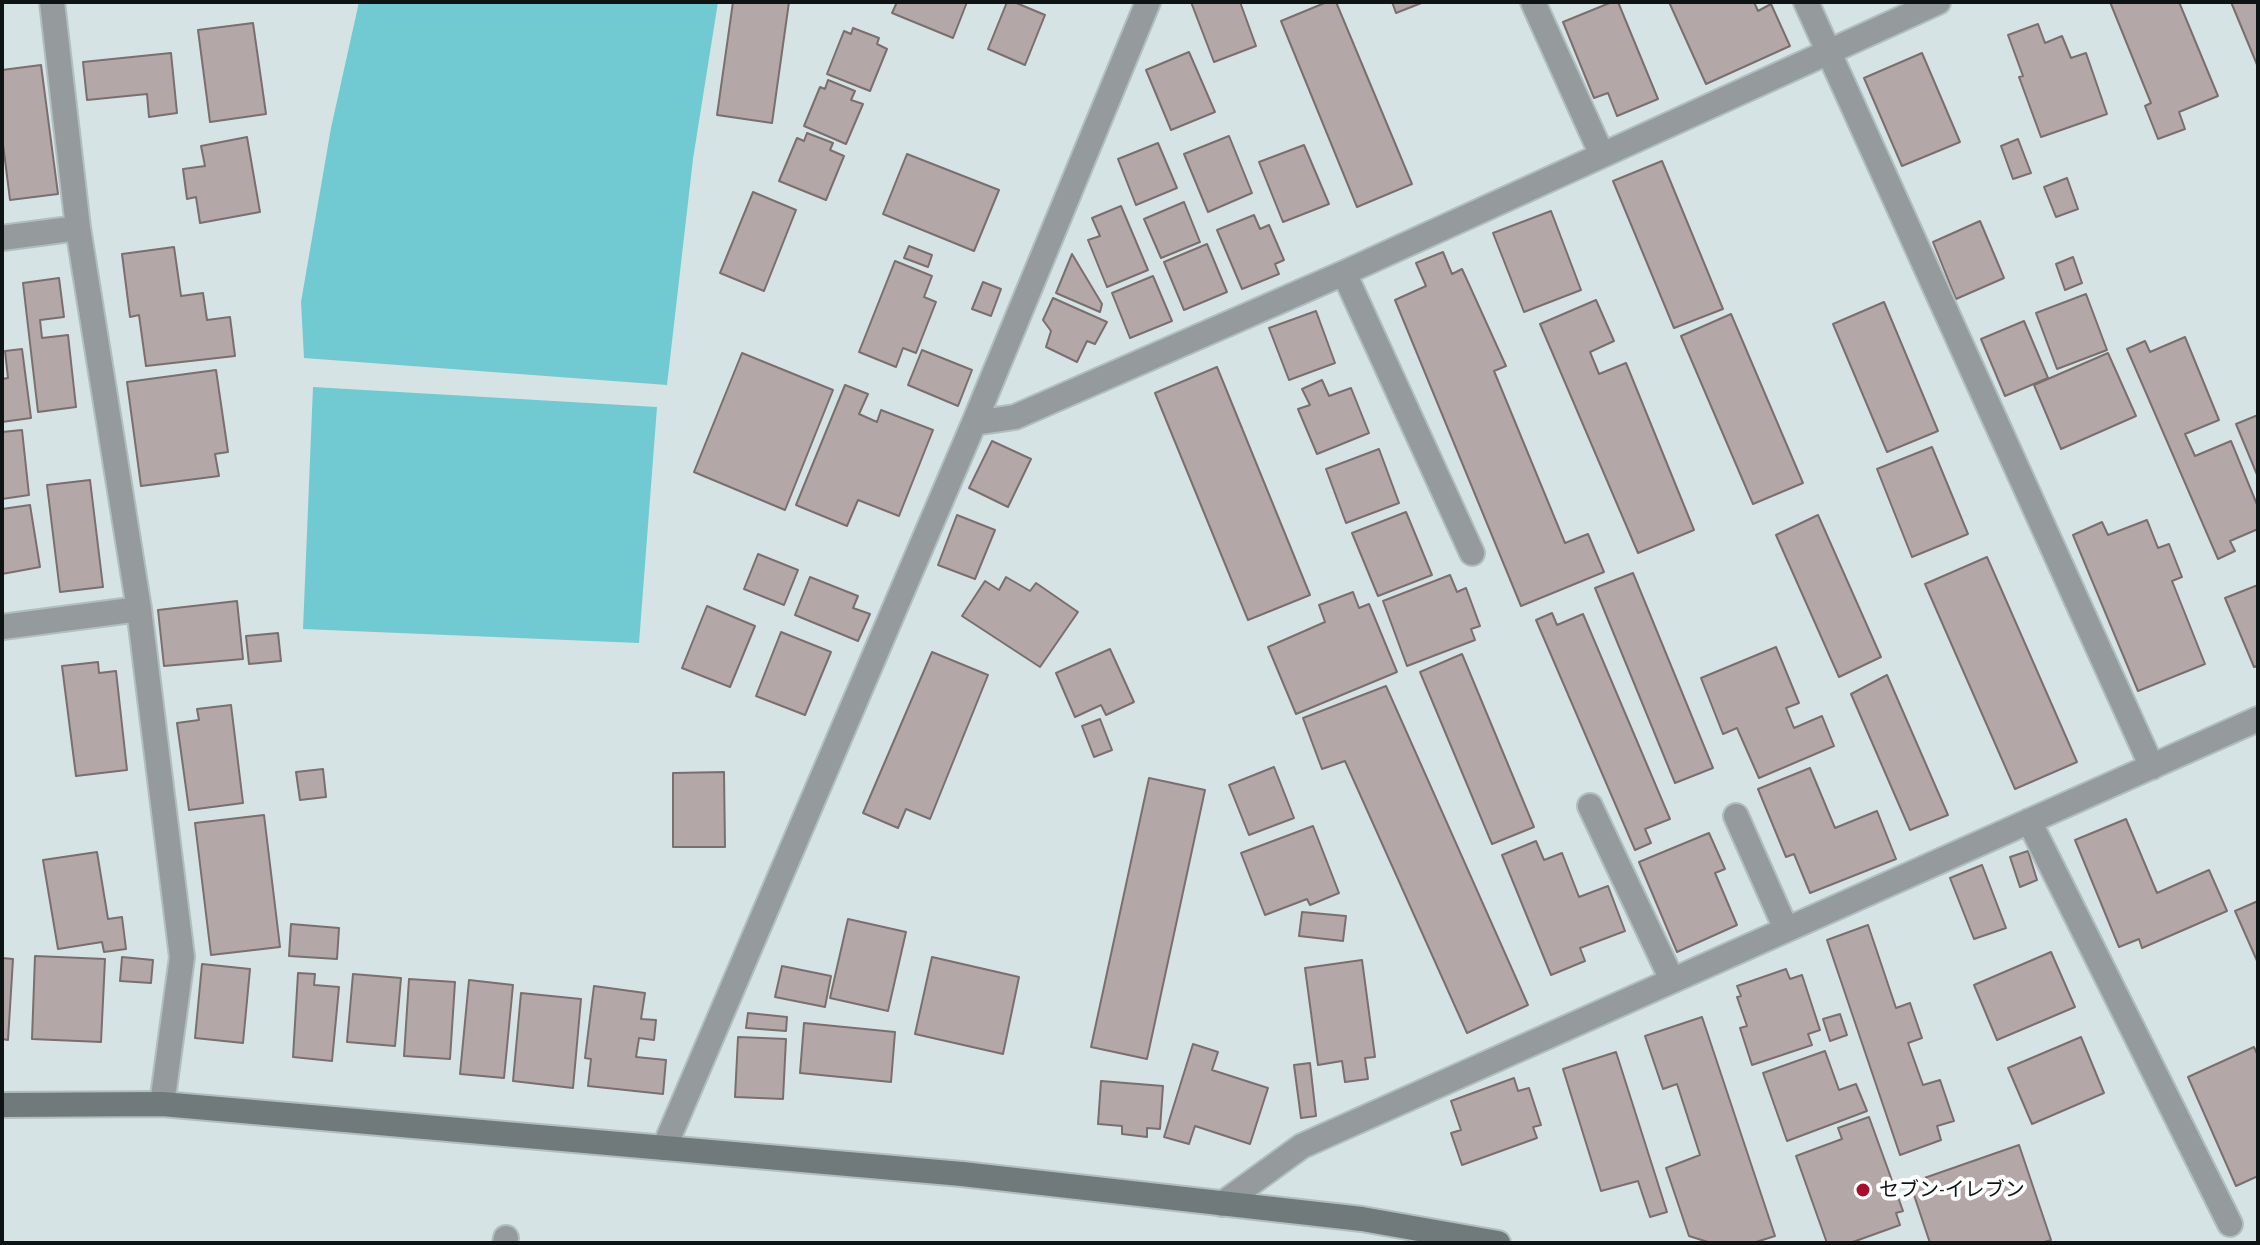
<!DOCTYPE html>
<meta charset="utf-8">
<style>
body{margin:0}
#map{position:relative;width:2260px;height:1245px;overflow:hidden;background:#d5e3e4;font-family:"PT Sans Narrow",sans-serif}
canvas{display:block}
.frame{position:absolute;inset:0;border:4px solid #0e1314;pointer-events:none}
</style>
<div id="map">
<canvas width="2260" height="1245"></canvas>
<div class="frame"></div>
</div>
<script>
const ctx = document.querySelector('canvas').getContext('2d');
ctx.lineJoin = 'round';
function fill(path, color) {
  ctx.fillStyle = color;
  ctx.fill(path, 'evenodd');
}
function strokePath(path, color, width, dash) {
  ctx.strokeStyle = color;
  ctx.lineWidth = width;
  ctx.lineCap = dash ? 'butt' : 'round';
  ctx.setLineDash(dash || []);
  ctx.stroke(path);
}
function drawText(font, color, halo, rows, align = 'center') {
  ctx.font = font + ' "PT Sans Narrow","Noto Sans JP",sans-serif';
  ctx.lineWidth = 8;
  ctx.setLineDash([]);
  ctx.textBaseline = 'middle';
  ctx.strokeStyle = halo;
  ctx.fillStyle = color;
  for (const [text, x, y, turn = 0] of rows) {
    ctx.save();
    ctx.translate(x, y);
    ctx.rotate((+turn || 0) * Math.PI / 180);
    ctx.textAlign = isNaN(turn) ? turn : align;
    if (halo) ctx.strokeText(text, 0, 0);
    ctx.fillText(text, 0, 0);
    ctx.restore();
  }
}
fill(new Path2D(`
 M359,2H718L693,159L667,385L304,358L301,302L331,128Z
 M313,387L657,407L639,643L303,629Z`), '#71cad1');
const building = new Path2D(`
 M733,2H789L772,123L717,115Z
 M897,2H967L953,38L892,13Z
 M1007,2H1014L1045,15L1025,65L988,49Z
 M1191,2H1240L1256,46L1214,62Z
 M1327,2H1336L1412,184L1357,207L1281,21Z
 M1392,2H1424L1396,13Z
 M1612,2H1618L1658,99L1617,116L1608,93L1594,98L1563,22Z
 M1669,2H1754L1758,11L1771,4L1790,46L1706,84Z
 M2110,2H2179L2218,96L2179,112L2185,129L2158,139L2145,106L2151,103Z
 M2231,2H2258V67Z
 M253,23L266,114L210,122L198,30Z
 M2038,24L2045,43L2062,36L2071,58L2086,53L2107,114L2041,137L2019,77L2023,76L2008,35Z
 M853,28L879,38L877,44L887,49L870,91L827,74L844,31L851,34Z
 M1189,52L1215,112L1171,130L1146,70Z
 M171,53L177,113L149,117L147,94L87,100L83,62Z
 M1922,53L1960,142L1902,166L1864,78Z
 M41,65L58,194L10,200L2,136V70Z
 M828,80L855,91L851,100L863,104L846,144L804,126L820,87L825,89Z
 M807,133L833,143L830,150L844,156L826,200L779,181L797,138L804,141Z
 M1229,136L1252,193L1208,212L1184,154Z
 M247,137L260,212L200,223L196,197L187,199L183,169L205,166L201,146Z
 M2018,139L2031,173L2013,179L2001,146Z
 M1158,143L1177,188L1136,205L1118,159Z
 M1304,145L1329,204L1283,222L1259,162Z
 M907,154L999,190L974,251L883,214Z
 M1662,161L1723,309L1674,328L1613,181Z
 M2067,178L2078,209L2056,217L2044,187Z
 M753,192L796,210L764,291L720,273Z
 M1184,202L1200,242L1161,258L1144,219Z
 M1121,206L1148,270L1107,287L1088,240L1100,236L1092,218Z
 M1551,211L1581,290L1524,312L1493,233Z
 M1254,215L1260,229L1269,225L1284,260L1275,264L1279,274L1242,289L1217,230Z
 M1980,221L2004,278L1956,299L1933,242Z
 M1207,244L1227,292L1184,310L1164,262Z
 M909,246L932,255L928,267L904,258Z
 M174,247L181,296L203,293L207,320L230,317L235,356L146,366L139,315L130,317L122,254Z
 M1443,252L1452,274L1462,269L1506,366L1494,371L1565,543L1588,534L1604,572L1521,606L1395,300L1426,286L1416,263Z
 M1072,254L1102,304L1100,312L1056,293Z
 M2073,257L2082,283L2065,290L2056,264Z
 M895,261L932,276L924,297L936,302L916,353L903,348L896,367L859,352Z
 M1153,276L1172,321L1130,338L1112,293Z
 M59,278L64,317L40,320L42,338L68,335L76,407L38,412L23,283Z
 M983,282L1001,289L991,316L972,309Z
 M2086,294L2107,350L2057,369L2036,313Z
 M1053,298L1107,322L1095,344L1087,341L1077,362L1046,347L1051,331L1043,320Z
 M1596,300L1614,341L1590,352L1599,374L1626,363L1694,530L1638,553L1540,324Z
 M1884,302L1938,431L1887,452L1833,324Z
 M1316,311L1335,363L1289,380L1269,328Z
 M1731,314L1803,483L1753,504L1681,336Z
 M2024,321L2048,378L2005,396L1981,339Z
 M2185,337L2219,420L2185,434L2195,456L2231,441L2258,507V529L2230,541L2235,551L2218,559L2127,349L2145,341L2150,352Z
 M22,349L31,418L2,422V379L8,378L5,351Z
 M922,350L972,370L958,406L908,385Z
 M742,353L833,390L785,510L694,472Z
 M2108,353L2136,416L2061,449L2034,385Z
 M1217,367L1310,595L1248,620L1155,393Z
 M216,370L228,452L215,454L219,476L141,486L127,382Z
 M1322,380L1329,396L1351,388L1369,433L1317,454L1298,409L1310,405L1302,389Z
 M845,385L868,394L859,414L877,422L881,410L933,430L899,516L858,500L847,526L796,505Z
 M2258,415V477L2236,424Z
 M22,430L29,495L2,499V432Z
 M992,441L1031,459L1008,507L969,488Z
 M1932,447L1968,534L1912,557L1877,469Z
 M1379,449L1399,503L1346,523L1326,469Z
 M90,480L103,587L60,592L47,485Z
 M30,505L40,567L2,574V509Z
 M1406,512L1432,575L1378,596L1352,533Z
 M957,515L995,530L975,579L938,565Z
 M1818,515L1881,657L1839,677L1776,535Z
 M2147,520L2158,548L2169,544L2182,577L2172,581L2205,664L2138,691L2073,535L2102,522L2108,535Z
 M758,554L798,570L784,605L744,589Z
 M1987,557L2077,762L2015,789L1925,584Z
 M1633,573L1713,768L1675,783L1595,588Z
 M1450,575L1457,592L1466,588L1480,626L1471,629L1475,640L1407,666L1383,601Z
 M810,577L858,596L853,608L870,614L858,641L795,615Z
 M1006,577L1030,591L1036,583L1078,612L1040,667L962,616L985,581L999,590Z
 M2258,585V666L2254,667L2225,598Z
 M1353,592L1359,608L1369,604L1397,672L1296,714L1268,647L1325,622L1319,605Z
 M237,601L243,659L164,666L158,610Z
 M707,606L755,626L730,687L682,668Z
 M1552,613L1557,625L1583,614L1670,819L1645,829L1651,843L1635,850L1536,620Z
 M781,632L831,652L805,715L756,696Z
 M278,633L281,661L249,664L246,636Z
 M1776,647L1799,703L1786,708L1794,728L1822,716L1834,746L1759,778L1737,728L1723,734L1701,678Z
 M1110,649L1134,702L1106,715L1101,705L1075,717L1056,673Z
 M932,652L988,675L930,819L906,809L898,828L863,813Z
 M1462,654L1534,827L1492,844L1420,672Z
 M98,662L99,673L116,671L127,770L76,776L62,666Z
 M1887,675L1948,815L1910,830L1851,694Z
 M1386,686L1528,1005L1467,1033L1345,761L1322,769L1303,718Z
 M231,705L243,803L189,810L177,723L199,720L197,709Z
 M1100,719L1112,750L1094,757L1082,726Z
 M1274,767L1294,818L1249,835L1229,785Z
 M1810,768L1835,828L1877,811L1896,859L1810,893L1794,854L1786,857L1758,789Z
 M323,769L326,797L300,800L296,772Z
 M724,772L725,847H673V773Z
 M1149,778L1205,790L1147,1059L1091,1047Z
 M264,815L280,947L211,955L195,823Z
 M2126,819L2157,893L2209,870L2227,911L2142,948L2139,939L2119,947L2075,840Z
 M1313,826L1339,893L1310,905L1307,899L1265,915L1241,853Z
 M1709,833L1725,869L1715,873L1737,925L1677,952L1639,862Z
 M1536,841L1544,860L1562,853L1579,897L1608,886L1625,931L1580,948L1585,961L1551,975L1502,855Z
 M2028,851L2037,880L2020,887L2010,857Z
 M97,852L108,919L122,917L126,949L104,952L102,942L58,949L43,860Z
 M1982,865L2006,928L1974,939L1950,878Z
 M2258,901V963L2235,911Z
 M1302,912L1346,916L1343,941L1299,936Z
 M848,919L906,932L888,1011L830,998Z
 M291,924L339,928L337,959L289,956Z
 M1868,925L1896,1008L1910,1003L1922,1038L1908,1043L1923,1085L1940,1080L1954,1121L1937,1126L1941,1140L1900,1155L1827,940Z
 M2051,952L2075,1007L1997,1040L1974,985Z
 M35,956L105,959L101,1042L32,1039Z
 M122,957L153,960L151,983L120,981Z
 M932,957L1019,977L1003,1054L915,1034Z
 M2,958L13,959L8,1040L2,1039Z
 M1362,960L1375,1057L1365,1058L1368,1079L1345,1082L1342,1061L1318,1065L1305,968Z
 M202,964L250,969L243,1043L195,1038Z
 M782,966L831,976L825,1007L775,997Z
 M1786,969L1790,979L1802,975L1820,1030L1808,1034L1812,1045L1752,1065L1740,1028L1747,1026L1737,997L1741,996L1737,986Z
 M298,973L315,974L314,985L339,987L332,1061L293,1057Z
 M353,974L401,978L395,1046L347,1042Z
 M409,979L455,982L450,1059L404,1056Z
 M469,980L513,985L504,1078L460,1074Z
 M594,986L645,993L641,1019L656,1020L654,1040L639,1038L636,1057L666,1060L663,1094L588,1086L591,1059L585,1058Z
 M521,993L581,999L573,1088L513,1081Z
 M748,1013L787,1017L786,1031L746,1028Z
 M1840,1014L1847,1035L1830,1041L1823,1019Z
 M1702,1017L1775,1236L1753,1243H1711L1689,1236L1666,1168L1700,1155L1677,1084L1663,1089L1645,1036Z
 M804,1023L895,1032L891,1082L800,1073Z
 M738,1037L786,1039L783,1099L735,1097Z
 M2081,1037L2104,1093L2032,1124L2008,1068Z
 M1193,1044L1218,1052L1212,1070L1268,1088L1250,1144L1195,1126L1189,1144L1164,1137Z
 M2254,1047L2258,1056V1176L2236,1186L2188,1077Z
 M1825,1051L1839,1090L1856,1084L1867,1111L1787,1141L1763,1073Z
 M1616,1052L1667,1212L1650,1217L1638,1181L1601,1191L1563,1069Z
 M1310,1063L1316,1116L1301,1118L1294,1065Z
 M1514,1078L1518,1091L1529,1088L1541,1125L1533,1127L1537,1138L1462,1165L1451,1133L1461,1130L1451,1101Z
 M1101,1081L1163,1086L1160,1129L1147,1128V1137L1122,1134V1126L1098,1124Z
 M1869,1117L1903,1211L1896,1213L1900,1225L1850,1243H1827L1796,1156L1842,1139L1838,1128Z
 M2019,1145L2051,1240L2041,1243H1930L1910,1183Z`);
fill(building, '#b4a7a7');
strokePath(building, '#7b6e6e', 2);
const street = new Path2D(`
 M52,2L78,228
 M1533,2L1602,155
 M1806,2L2152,767
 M2,238L78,228L139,609L182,957L162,1104
 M1344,273L1472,553
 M974,423L1015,417L1344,273L1938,2
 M2,627L139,609
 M1590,806L1672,980
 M1736,816L1786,929
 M2029,821L2230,1224
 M664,1148L974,423L1148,2
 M1222,1204L1302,1146L2258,719
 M505,1243L506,1238`);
const secondary = new Path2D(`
 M2,1105L162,1104L962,1174L1362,1219L1498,1243`);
strokePath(street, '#b1bebf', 28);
strokePath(secondary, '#b1bebf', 28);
strokePath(street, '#959b9c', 24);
strokePath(secondary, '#717a7b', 24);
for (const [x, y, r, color] of [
 [1863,1190,8,"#a70e2b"]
]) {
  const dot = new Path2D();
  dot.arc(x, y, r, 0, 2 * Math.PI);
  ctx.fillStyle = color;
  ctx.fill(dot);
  strokePath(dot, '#fff', 3);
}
drawText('20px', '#0e1314', '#fff', [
 ["セブン-イレブン",1879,1190]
], 'left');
</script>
